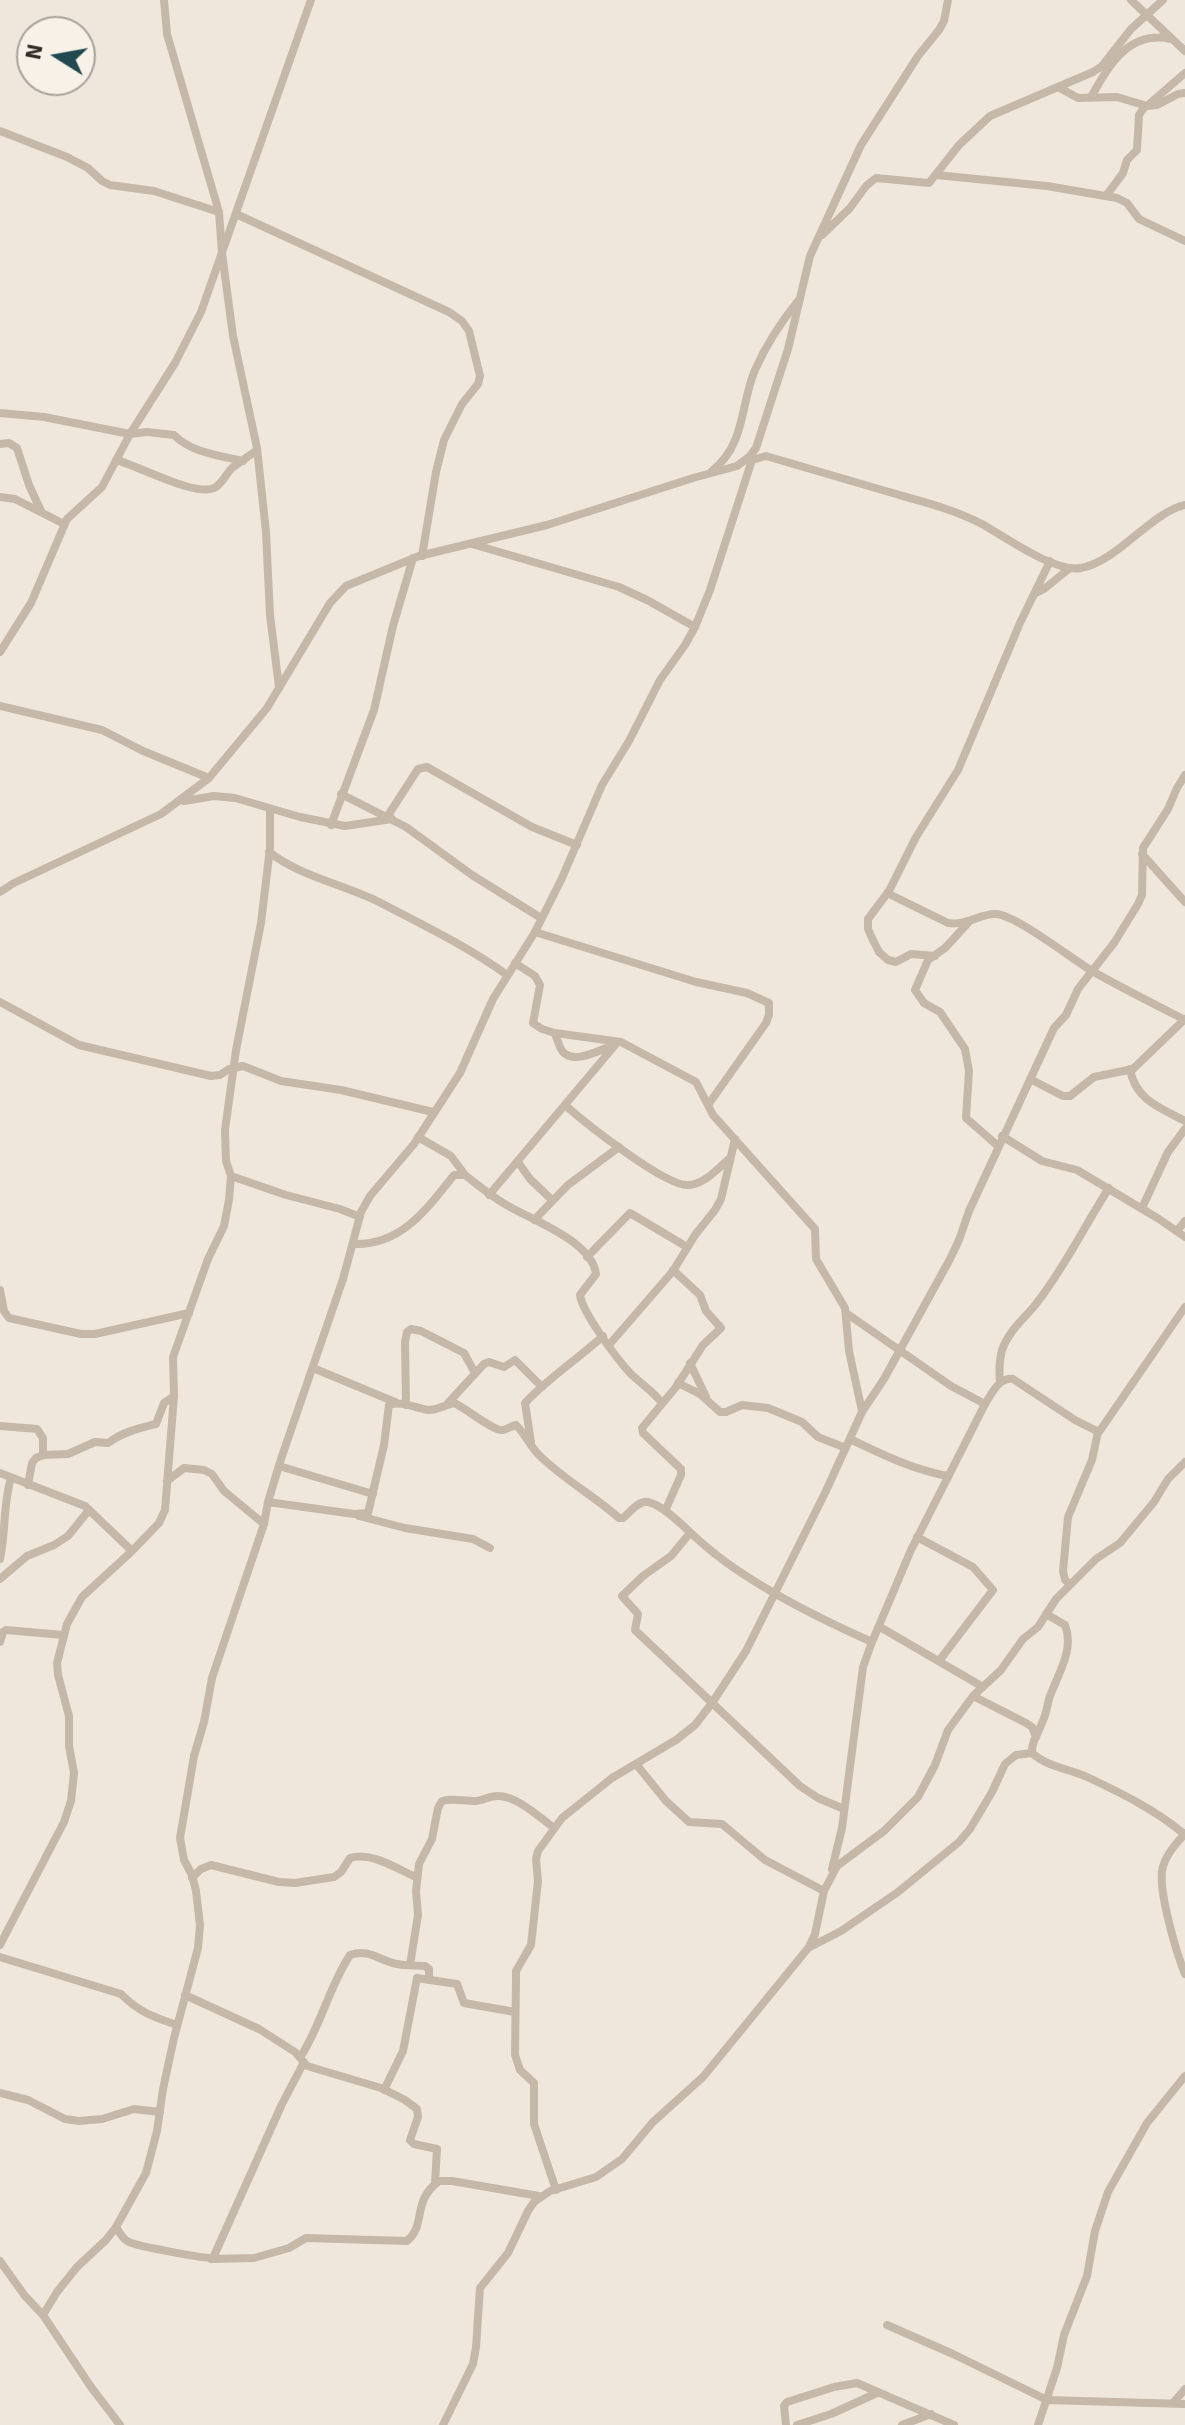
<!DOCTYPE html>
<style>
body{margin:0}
#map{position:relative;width:1185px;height:2425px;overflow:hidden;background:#efe7db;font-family:Signika,sans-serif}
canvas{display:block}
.north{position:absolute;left:16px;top:16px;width:80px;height:80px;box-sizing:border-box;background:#f7f1e7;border:2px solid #a9a29b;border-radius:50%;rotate:281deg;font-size:22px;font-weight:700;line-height:32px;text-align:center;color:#332c28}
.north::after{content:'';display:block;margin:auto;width:28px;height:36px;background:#224950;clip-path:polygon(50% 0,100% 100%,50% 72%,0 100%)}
</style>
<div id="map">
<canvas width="1185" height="2425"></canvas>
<div class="north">N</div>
</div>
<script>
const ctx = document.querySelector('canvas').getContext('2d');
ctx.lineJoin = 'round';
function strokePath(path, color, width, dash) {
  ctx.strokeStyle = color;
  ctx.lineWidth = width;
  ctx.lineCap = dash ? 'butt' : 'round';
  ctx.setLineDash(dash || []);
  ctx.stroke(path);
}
strokePath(new Path2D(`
 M164,0L167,34L219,212L222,253L233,336L257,448L266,532L270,615L279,687
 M1131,0L1185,51
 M1058,87L1078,98L1117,97L1147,106L1157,105L1178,94L1185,93
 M1091,97C1109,65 1129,30 1171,39
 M1147,106L1185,73
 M0,131L67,157L88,168L102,181L110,185L154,191L219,212
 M936,175L1047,186L1117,198L1127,203L1139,219L1185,241
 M1106,196L1123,173L1127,160L1137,150L1139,115L1145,106
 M236,214L449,312L462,321L469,331L480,376L478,384L462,404L444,440L436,472L422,556
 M822,235L850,208L866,186L876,178L929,183L959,145L990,116L1093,72L1102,66L1131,29L1163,0
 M0,413L44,417L130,434L147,432L174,435C192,453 218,455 243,461
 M0,444L9,443L17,448L29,485L41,511
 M116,460C137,465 198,499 216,487C223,482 226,474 232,468C240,462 249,456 257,450
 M749,461L766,456C807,468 848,480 889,492C921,501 953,509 982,524C1005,537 1055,573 1081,568C1117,562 1150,513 1185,505
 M712,471C746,444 740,405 755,370C766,345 781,322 798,301
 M0,497L15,499L64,524
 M472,544L619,587L647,600L695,627
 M1034,594L1044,589L1070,568
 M0,652L31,603L67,519L102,487L130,434L175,363L201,312L311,0
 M0,706L102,730L143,751L209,778
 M341,794L406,827L472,875L541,918
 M184,801L214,796L235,798L300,817L345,826L392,819
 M387,817L418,769L427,767L532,827L577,845
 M331,825L374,710L393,626L413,558
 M269,852C300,876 342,884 377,901C421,924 467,946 507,975
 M1142,854L1185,902
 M0,892L14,883L161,814L209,778L267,708L330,603L346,586L419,556L547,525L693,478L737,466L749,457L756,448L788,349L810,256L861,145L918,56L939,30L944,21L948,0
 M887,893L948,923C967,926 981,913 996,914C1016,915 1072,959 1092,971C1122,988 1154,1004 1185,1020
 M968,923L945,948L928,960L915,990L924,1003L940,1012L965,1049L969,1071L966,1118L998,1146
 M535,932L696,982L747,993L769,1003V1015L766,1023L708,1105
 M935,956L911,954L896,962L888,960L879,952L872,938L868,929V919L889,891L916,837L958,770L1020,623L1050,561
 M515,963L535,976L540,985L533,1023L542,1029L555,1033L621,1042L696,1082L713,1115L815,1229L816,1259L845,1308L849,1351L862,1411
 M0,1002L79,1045L211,1076L220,1075L229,1069L243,1066L281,1081L341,1090L433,1112
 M555,1033C557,1039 559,1047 563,1052C575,1065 601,1049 614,1045
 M1130,1069C1135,1100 1161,1108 1185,1121
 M1030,1079L1063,1096H1070L1094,1077L1133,1069L1185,1019
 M565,1105C584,1122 667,1188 689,1185C705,1184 718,1168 730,1158
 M1002,1136L1042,1161L1077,1170L1159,1219L1185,1237
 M418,1137L451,1156L465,1175
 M518,1162L530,1179L552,1200
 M231,1176L286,1195L340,1209L360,1217
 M489,1195L616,1044
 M1142,1208L1168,1152L1185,1129
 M534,1220L568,1185L619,1147
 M1177,1231L1185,1221
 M353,1244C401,1246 426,1210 454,1175H465C480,1187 493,1198 510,1207C535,1221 592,1242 596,1274L580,1295C582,1312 617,1359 630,1373C641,1384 653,1391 662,1403
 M587,1257L630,1213L687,1247
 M0,1290L4,1311L9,1318L81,1334H95L189,1313
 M846,1313L951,1386L985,1404
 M609,1345L673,1271L695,1235L715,1210L721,1199L735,1139
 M690,1363L706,1397
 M313,1368L395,1402
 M1000,1382C999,1371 999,1361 1002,1350C1009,1329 1027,1317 1039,1300C1066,1265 1085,1225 1109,1188
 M678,1383L700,1394L720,1412H726L742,1405L768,1408L802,1422L818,1437L846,1448
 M448,1403L484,1364L489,1362L504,1367L515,1360L542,1387
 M406,1405L405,1342L407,1332L411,1329L421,1331L464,1353L475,1373
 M0,1426L37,1429L43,1438V1455
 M850,1439C881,1454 914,1470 948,1476
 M531,1442L525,1403C548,1378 578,1359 603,1336
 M279,1466L373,1494
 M0,1473L85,1506L132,1551
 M167,1481L184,1468L204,1470L212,1474L224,1491L264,1524
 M28,1485L32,1463L36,1458L43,1455L68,1454L95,1442L108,1443C123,1432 139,1428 156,1424L164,1403L174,1396
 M268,1502L354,1514L368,1513L384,1445L389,1405C401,1400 415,1408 428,1410C438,1410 444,1405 454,1403C466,1408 494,1432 503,1430C508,1429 511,1426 516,1425C525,1434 530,1446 539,1455C563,1479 593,1495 619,1518H623C630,1512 639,1500 648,1502C664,1505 689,1532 702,1543C746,1582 818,1618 872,1642
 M665,1511L681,1475V1469L643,1433L642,1428L676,1387L703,1345L721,1328L706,1311L700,1295L673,1270
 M359,1516L405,1528L473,1539L490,1548
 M690,1533L671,1556L643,1576L622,1596L638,1614L635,1630L800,1786L818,1798L844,1809
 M917,1537L973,1567L993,1590L939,1661
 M0,1559C6,1531 3,1504 11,1478
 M0,1579L27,1556L54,1545L68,1536L89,1510
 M1070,1584L1065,1580L1063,1571L1068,1517L1092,1460L1098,1432
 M1046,1614L1065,1625C1075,1651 1057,1675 1049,1699C1047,1707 1046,1715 1042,1723C1038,1734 1031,1742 1032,1753C1046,1766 1068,1769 1085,1776C1119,1792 1156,1810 1184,1834
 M880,1627L983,1687
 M0,1642L3,1632L6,1630L63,1635
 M973,1696L1026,1723L1032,1727L1036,1737
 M636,1764L666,1801L689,1822L722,1824L765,1860L824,1891
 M1185,1834C1176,1843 1164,1858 1162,1871C1159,1893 1176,1952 1185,1974
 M832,1869L842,1828L863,1667L872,1642L911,1550L985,1404C992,1393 999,1377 1013,1379L1075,1420L1099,1432L1185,1307
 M192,1878L201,1869L211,1865L279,1882L295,1883L334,1877L341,1872L350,1858C371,1851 397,1869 416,1877
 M0,1945L64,1822L71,1801L74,1773L69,1746V1716L58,1675L57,1663L67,1624L82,1597L132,1551L159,1523L165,1510L174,1396L173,1357L208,1259L224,1226L229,1200L231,1176L226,1161L225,1130L236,1050L261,923L270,848V809
 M810,1947L841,1931L898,1892L959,1842L970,1829L992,1792L1005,1764L1016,1755L1032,1753
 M0,1957L121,1994C139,2012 153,2017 177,2025
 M410,1965L418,1915L416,1891L419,1864L432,1839L438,1808L442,1801C453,1798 463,1801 474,1801C483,1801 490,1795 499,1796C518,1797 538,1816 554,1828
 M185,1995L259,2029L295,2052L307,2066L381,2088L405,2100L417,2109L418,2117L410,2140L414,2144L437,2149L435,2183
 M301,2056C321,2025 329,1987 350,1955C369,1948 380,1961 397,1964C406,1966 416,1965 425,1966L429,1969V1978
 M384,2090L403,2051L417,1978L457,1984L464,2003L515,2012
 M0,2093L28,2100L65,2119L79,2121L102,2119L134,2109L160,2112
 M556,2190L534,2124V2083L520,2070L515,2055L516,1979V1971L531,1945L538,1881L536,1859L538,1851L562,1818L612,1778L676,1740L695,1725L712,1703L746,1651L825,1493L862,1412L884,1379L950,1259L959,1240L969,1211L1054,1028L1066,1015L1078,989L1114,943L1138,904L1142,895L1143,848L1168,809L1177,788L1185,775
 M116,2227C120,2233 122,2239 129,2242C136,2246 207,2259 213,2258L282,2104L304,2062
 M211,2259L254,2258L289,2248L306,2238L407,2241C427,2224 411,2202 439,2181H452L539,2196
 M0,2261L25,2296L43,2315L91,2387L120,2425
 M43,2315L57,2292L77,2267L106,2240L116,2227L146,2173L157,2131L163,2089L174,2038L198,1948L200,1925L196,1891L192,1875L184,1860L180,1838L194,1756L204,1722L212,1678L264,1524L268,1502L281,1459L343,1279L361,1212L370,1196L414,1144L460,1073L493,999L535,932L562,878L602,785L629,741L660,680L685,645L695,627L710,590L752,460
 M887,2325L953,2354L1047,2400L1185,2404
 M1173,2403L1185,2389
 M443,2425L473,2364L476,2347L480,2288L508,2253L528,2211L534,2202L550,2191L596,2177L622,2159L653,2122L703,2077L809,1947L815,1934L824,1891L837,1866L884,1831L918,1797L935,1765L948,1730L973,1696L1001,1670L1023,1639L1038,1627L1056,1599L1096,1559L1120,1543L1154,1502L1168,1479L1185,1462
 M786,2425L784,2406L787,2402L834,2387L857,2383L954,2425
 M797,2425L831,2414L877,2393
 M902,2425L931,2414
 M1038,2425L1057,2368L1064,2335L1087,2276L1095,2231L1108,2192L1147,2123L1185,2076`), '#c6b8a8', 8);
</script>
